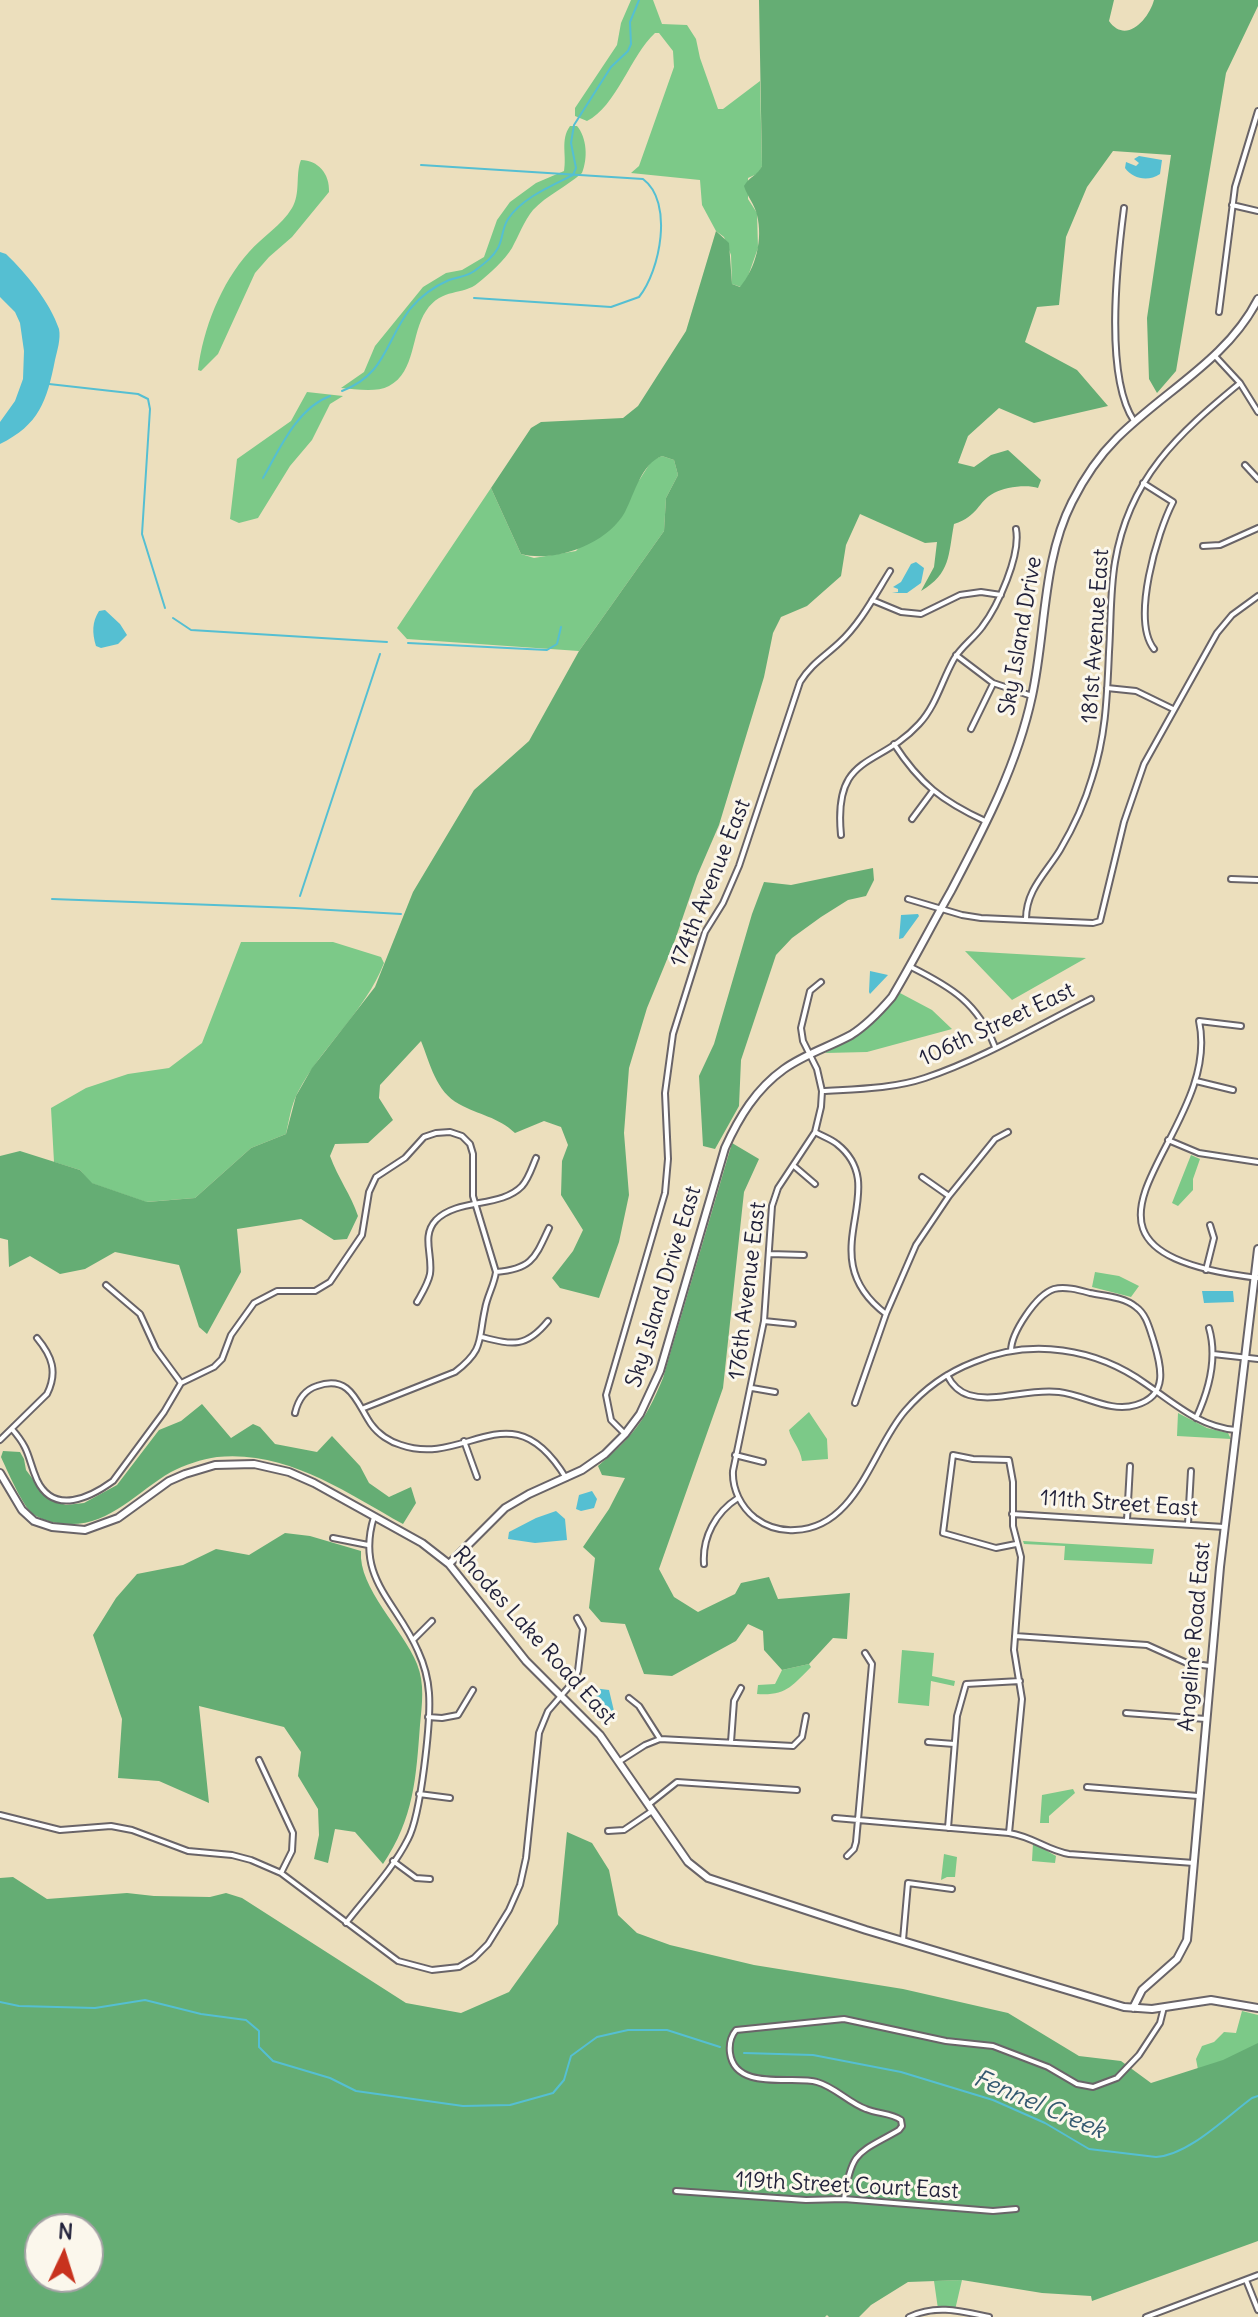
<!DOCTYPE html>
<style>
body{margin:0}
#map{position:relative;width:1258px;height:2317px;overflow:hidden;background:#ecdfbd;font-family:Delius,sans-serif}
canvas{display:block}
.north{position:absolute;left:24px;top:2213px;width:80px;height:80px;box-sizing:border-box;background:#fbf7ec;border:2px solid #a4a2a5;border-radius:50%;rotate:4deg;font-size:22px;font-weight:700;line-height:32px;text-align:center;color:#22223b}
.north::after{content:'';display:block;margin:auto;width:28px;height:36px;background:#c8321e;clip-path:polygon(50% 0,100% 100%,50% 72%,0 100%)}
</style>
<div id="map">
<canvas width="1258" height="2317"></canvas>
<div class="north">N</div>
</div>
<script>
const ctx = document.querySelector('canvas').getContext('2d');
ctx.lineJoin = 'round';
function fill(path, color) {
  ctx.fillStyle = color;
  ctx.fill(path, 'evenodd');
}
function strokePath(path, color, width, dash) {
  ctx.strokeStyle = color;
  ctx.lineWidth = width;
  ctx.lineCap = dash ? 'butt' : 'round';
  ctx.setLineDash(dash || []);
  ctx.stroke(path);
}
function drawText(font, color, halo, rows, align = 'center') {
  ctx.font = font + ' Delius,sans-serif';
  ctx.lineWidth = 6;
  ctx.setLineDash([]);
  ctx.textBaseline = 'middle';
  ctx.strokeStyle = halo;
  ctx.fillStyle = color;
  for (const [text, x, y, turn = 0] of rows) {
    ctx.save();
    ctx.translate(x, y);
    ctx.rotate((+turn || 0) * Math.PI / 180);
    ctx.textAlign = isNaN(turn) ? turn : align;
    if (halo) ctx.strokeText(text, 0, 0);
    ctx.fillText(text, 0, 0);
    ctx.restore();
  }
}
fill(new Path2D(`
 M631,0H653L662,24L687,25L696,39L700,58L718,109H723L760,81L762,166L759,173L748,178V199L757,213L758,248L747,279L741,287L732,284L731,255L724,237L716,231L702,205L700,180L631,173L639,166L674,67L673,51L659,33H655C631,55 616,107 587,121L575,116V108L617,45L621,23Z
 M570,126H577C587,138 588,158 582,173C566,187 547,195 533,210C524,221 519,235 512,248C505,260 489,274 478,283C463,296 442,287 426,311C411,333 416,372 389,386C376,393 355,389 341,388L364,372L375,346L423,287L446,273L462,270L484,257L497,220L510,202L536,183L564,171C567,155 560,140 570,126Z
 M301,160C318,160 330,174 329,192L292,237L269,257L255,273L218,354L201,371L198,370C203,329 221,283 249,252C262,237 282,225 292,208C301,193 295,175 301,160Z
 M307,392L343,396L330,404L312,440L290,466L258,518L239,523L230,519L237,459L291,421Z
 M662,456L674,460L678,475L666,498L664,531L579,651L407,639L397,628L491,488L521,554L534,558L576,551L640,479L652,460Z
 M241,942H333L381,957L384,963C365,1012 322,1046 298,1092C291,1105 289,1121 286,1134L251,1148L195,1198L146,1202L91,1183L80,1170L54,1162L51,1108L86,1088L128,1074L169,1068L202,1043Z
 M965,951L1086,958L1012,1000Z
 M900,993L932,1010L952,1029L867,1052L825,1053L868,1028Z
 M1191,1155L1200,1159L1193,1179V1190L1178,1206L1172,1203Z
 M1095,1272L1119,1276L1139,1286L1131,1297L1092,1287Z
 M809,1412L827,1439L828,1459L802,1461C800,1447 791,1440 789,1430Z
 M1178,1413L1207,1428L1228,1433L1231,1439L1177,1436Z
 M1023,1541L1154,1549L1152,1564L1064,1560L1065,1546L1024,1544Z
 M902,1650L934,1653L932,1676L955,1681L954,1686L931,1681L929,1706L898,1703Z
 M809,1664L811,1667C792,1686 786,1696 757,1694L758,1685L775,1684L782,1670Z
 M1073,1789L1075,1793L1049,1816V1823H1040L1042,1795Z
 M1033,1843L1056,1856L1055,1863L1032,1861Z
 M944,1854L957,1857L955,1877H947L941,1880Z
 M1242,2011L1258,2015V2080L1199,2075L1196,2059L1202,2046L1214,2042L1224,2032L1236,2033Z
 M962,2280L955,2310L938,2309L934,2281Z`), '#7cc988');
fill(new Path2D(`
 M759,0H1114L1109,21C1126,45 1149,19 1154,0H1258V6L1226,73L1176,371L1157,393L1149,379L1147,318L1171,155L1113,151L1087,187L1066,237L1059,305L1037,307L1025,342L1077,370L1108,406L1034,423L999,408L968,436L958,463L974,467L991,455L1008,450L1041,480L1038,488C1027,484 1005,487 994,493C977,502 979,516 954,524C948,556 951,573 921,591L934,567L937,542L925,543L860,514L846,545L841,576L807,606L781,617L773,633L764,677L719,825L697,876L675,940L647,1008L629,1068L624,1133L629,1195L619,1242L599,1298L560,1288L552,1278L573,1251L583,1230L561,1195L562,1161L568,1145L561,1127L544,1121L515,1133C498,1117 479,1115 459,1104C436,1092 430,1063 421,1041L380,1085L379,1098L393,1120L368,1143L335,1144L330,1156C338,1178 351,1195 358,1216L347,1239L334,1240L301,1219L237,1229L241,1272L207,1334L199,1327L179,1265L115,1252L85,1269L60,1274L30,1256L9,1267L8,1240L0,1238V1156L20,1151L80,1170L92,1183L147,1202L195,1198L251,1148L286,1134L296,1096L312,1068L375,987L413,892L474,790L529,741L579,651L664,531L666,498L678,475L674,460L662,456C641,464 635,493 625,512C607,544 556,563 521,554L491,488L531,428L541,422L623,418L638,406L686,331L716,231L729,243L732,284L740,287C756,268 763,239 757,215C755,205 747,196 744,186C749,177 758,175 762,166Z
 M873,868L874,880L866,896L848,900L821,917L792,938L776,955L741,1060L739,1106L715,1149L703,1146L699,1076L714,1044L752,914L764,882L791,885Z
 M732,1143L759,1159L744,1192L723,1388L659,1569L674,1597L698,1612L735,1594L741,1583L769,1577L778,1599L850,1593L847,1639L833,1638L809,1664L782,1670L764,1650L763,1631L748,1624L736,1641L672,1676L644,1674L625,1624L601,1622L589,1608L595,1558L583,1547L609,1509L625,1478L602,1475L598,1466C633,1436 646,1420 663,1378Z
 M202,1404L231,1438L253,1424L260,1427L275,1444L317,1452L332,1436L360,1466L369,1483L389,1497L411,1487L416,1503L403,1524C345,1492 287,1450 217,1457C202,1459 184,1465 171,1472C133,1494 106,1531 58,1523C49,1522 36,1518 30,1511C21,1502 7,1470 1,1457L3,1451L20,1452L24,1459L26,1470L44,1494L52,1500L66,1505L84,1503L117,1485L159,1430L181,1421Z
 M285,1533L310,1536L361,1551C358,1588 403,1629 417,1664C425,1684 422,1704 420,1725C416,1778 414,1818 383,1864L355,1832L335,1829L328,1863L314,1859L319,1835L318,1809L298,1776L301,1752L284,1727L199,1706L209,1803L159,1781L118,1778L122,1719L93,1635L116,1598L137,1574L183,1565L216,1549L249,1555Z
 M567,1832L592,1843L609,1870L618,1915L637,1933L670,1945L754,1965L903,1989L1008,2013L1079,2056L1121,2061L1151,2083L1223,2060L1258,2043V2241L1092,2301L1091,2296L1042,2293L962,2280L908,2282L871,2305L859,2317H829L827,2315L825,2317H0V1878L13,1877L47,1899L127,1893L154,1896L210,1897L226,1893L242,1898L406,2003L461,2013L509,1992L558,1924ZM40,2229H88V2277H40Z`), '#65ad74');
fill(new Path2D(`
 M1139,156L1162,160L1160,174C1148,182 1133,179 1125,168L1126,162L1136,166L1139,163L1134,159Z
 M0,252L6,254C26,273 50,302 59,329C61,339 57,351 55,360C47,401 39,425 0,444V422L15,401L23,379L24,351L20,323L15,312L0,297Z
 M916,562L924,568L921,583L907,593H892L898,592V589L893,587L901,582L911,564Z
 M105,610L120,624L127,635L118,644L101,648L96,646C92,633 92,622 99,611Z
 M901,915L918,914L919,916L903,938L899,939Z
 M870,971L888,975L870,994L869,992Z
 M1202,1291H1233L1234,1302L1204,1303Z
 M592,1491L597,1499L594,1508L581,1511L576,1509L579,1495Z
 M556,1511L565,1519L567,1540L535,1543L508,1539L509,1532L536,1518Z
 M593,1688L609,1690L614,1711L602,1710Z`), '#55bfd2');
strokePath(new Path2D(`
 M421,165L643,179C674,202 660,271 639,297L611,307L474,298
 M49,384L138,394L148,399L150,409L142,534L165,608
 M342,391C386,374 385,342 410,309C420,297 435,286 449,280C460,276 468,277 477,269C485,263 493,257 498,248C503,239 502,228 508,219C522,198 551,186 573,175L576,168L571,143L574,125L611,67L628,51L631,44L630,22L639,0
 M263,478C279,450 297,408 330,396
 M173,618L191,630L387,642
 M408,643L547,650L557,644L561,627
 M300,896L380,654
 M52,899L295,908L401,914
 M0,2002L19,2006L95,2008L145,2000L201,2014L246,2020L259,2031V2047L273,2061L330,2078L356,2091L463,2106L510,2105L553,2093L564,2080L571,2056L597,2037L628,2030H667L720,2047
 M744,2053L813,2055L901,2072L993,2100L1045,2123L1089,2149L1156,2157C1189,2155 1226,2117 1252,2098L1258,2096`), '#55bfd2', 2);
const street = new Path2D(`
 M1232,205L1258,211
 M1124,208C1117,262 1104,376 1134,421
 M1219,312L1235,187L1258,111
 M1215,356L1240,383L1258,412
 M1245,465L1258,479
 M1143,483L1173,502C1157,533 1131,620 1154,649
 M1203,546L1220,545L1258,528
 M872,600L901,612L921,614L960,595L981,592L1001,595
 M956,655L993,683L1032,696
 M1107,688L1136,691L1173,709
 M971,729L993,684
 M894,744C920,784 942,801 985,821
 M912,819L932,792
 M841,835C833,752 878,769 919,724C936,706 942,680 954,659C961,647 974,638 982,627C998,606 1021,555 1016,529
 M1231,879L1258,880
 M908,899L962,915L981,918L1093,923L1100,921L1124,822L1144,764L1217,633L1232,615L1258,596
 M1026,919C1026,890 1046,873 1060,850C1073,828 1085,802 1092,778C1106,735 1107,697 1109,652C1111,622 1110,591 1115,562C1129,478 1178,434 1240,383
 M911,967C951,987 978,1003 995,1047
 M821,982L810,991L801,1028L803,1041L817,1069L822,1091L821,1107L815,1132L778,1188L772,1206L764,1321L733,1471C732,1489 741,1507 755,1518C767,1527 781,1531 795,1530C857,1528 872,1449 905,1411C923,1390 948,1372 974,1362C1031,1338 1096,1348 1146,1384C1175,1404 1200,1427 1236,1430
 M1241,1026L1199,1021C1225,1139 1018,1249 1258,1278
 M1196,1081L1233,1090
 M822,1091C856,1089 892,1089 925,1078C982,1059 1037,1026 1091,999
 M815,1132C822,1136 831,1139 837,1144C895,1190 808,1255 886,1314
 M1168,1140L1199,1153L1258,1162
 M794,1166L815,1184
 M922,1177L949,1196
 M770,1254L804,1255
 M1206,1270L1214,1238L1210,1225
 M496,1272C532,1269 535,1258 549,1228
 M106,1285L140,1314L156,1349L181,1383
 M417,1302C422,1293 428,1284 430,1274C433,1255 421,1236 436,1220C458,1198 501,1208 522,1186C529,1178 532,1167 536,1158
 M764,1321L793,1324
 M482,1337C513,1345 526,1348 548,1321
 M1213,1354L1258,1359
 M947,1375C952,1385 959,1392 969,1395C996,1403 1028,1388 1059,1392C1085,1395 1110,1413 1136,1405C1171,1395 1160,1363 1153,1339C1149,1327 1146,1314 1136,1307C1124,1297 1105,1296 1090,1293C1079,1290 1065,1286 1054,1289C1036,1295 1011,1333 1011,1351
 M752,1388L775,1392
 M855,1403L886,1314L916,1245L949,1196L995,1139L1008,1132
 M295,1413C298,1400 304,1390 317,1386C351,1374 357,1404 371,1424C378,1434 390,1442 401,1445C467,1468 511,1387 566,1478
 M1196,1418C1209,1390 1218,1359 1209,1328
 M12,1429C31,1451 27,1457 37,1480C54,1516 91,1497 113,1481L164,1412L181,1383L214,1367L222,1359L231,1335L254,1303L277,1291H315L330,1282L362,1235L369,1192L376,1177L405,1158L424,1137L436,1133L450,1132L462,1136L470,1144L473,1154V1196L496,1272C494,1286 487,1296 485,1309C478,1340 485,1349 455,1372L364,1408
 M625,1434L611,1420L606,1395L665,1193L668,1159L665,1093L673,1034L705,932L723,903L739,866L800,682C811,664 824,657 839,643C860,624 875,595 890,571
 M0,1440L47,1394C58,1372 52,1356 37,1338
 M464,1441L477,1477
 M735,1455L763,1462
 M1012,1514L1224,1527
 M1127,1520L1130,1466
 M1188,1524L1191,1471
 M333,1538L368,1545
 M704,1564C702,1537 716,1512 738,1498
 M1015,1636L1147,1645L1187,1663L1210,1666
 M413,1640L432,1621
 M629,1698L639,1706L660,1739
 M1126,1713L1206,1719
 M428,1717L442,1718L458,1715L473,1690
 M731,1742L734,1701L741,1688
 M928,1742L954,1744
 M259,1760L293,1833L292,1851L281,1873
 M620,1761L645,1745L660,1739L793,1746L802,1737L806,1716
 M1087,1787L1198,1796
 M419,1794L450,1798
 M648,1805L677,1782L797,1790
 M0,1815L60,1830L111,1826L132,1830L188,1851L232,1855L251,1860L281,1873L398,1961L432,1970L459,1967L474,1958L488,1944L509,1910L520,1885L526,1858L539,1733L548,1711L573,1682L578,1671L583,1629L577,1618
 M835,1818L1009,1833C1034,1837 1046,1850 1069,1854L1194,1863
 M948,1828L957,1716L966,1684L1020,1681
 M608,1831L624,1830L652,1811
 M1009,1833L1022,1699L1014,1650L1021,1557L1013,1526V1482L1009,1460L973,1459L953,1455L943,1533L996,1548L1016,1544
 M847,1856L854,1849L856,1842L872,1664L865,1653
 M393,1861L416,1878L430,1879
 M346,1923C367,1896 393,1869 408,1839C421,1815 431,1721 429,1693C428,1679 424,1664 418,1651C397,1602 355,1578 374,1517
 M903,1940L908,1883L952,1889
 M676,2191L806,2200L844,2199L993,2211L1016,2209
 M844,2199C852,2149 858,2154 899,2130L902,2126L901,2120C891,2113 878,2114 866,2109C849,2103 835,2087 817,2082C795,2075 735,2092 730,2053C729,2045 731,2036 736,2030L844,2019L946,2041L993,2046L1048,2067L1077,2084L1093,2087L1117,2078L1139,2055L1160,2023L1164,2007
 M1246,2280L1258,2310
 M909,2317C936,2304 961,2311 989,2317
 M1146,2317L1258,2275`);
const secondary = new Path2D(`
 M0,1473L22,1510L34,1521L52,1527L85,1530L118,1518L169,1481L185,1474L215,1465L254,1464L289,1472L314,1483L422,1543L449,1564L526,1661L600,1735L688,1862L708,1878L866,1930L1124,2007L1152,2009L1211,2000L1258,2008
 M449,1564L505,1508L529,1494L582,1470L605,1454L625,1434L640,1414L660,1371L725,1148C739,1117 756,1089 784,1069C805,1054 829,1047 851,1035C867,1025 880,1011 892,997C913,962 931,926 951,891C984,828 1017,766 1032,696C1046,632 1042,561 1072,502C1084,478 1098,457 1117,438C1164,391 1227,360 1258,299
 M1133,2008L1142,1990L1177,1959L1187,1940L1220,1567L1258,1249`);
strokePath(street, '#696468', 8);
strokePath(secondary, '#696468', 10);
strokePath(street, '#fff', 4);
strokePath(secondary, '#fff', 6);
drawText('22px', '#22223b', '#fbf7ec', [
 ["Sky Island Drive",1021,636,-80],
 ["181st Avenue East",1096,636,-86],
 ["174th Avenue East",711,883,-68],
 ["106th Street East",997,1025,-25],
 ["Sky Island Drive East",664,1287,-73],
 ["176th Avenue East",748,1291,-83],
 ["111th Street East",1119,1504,4],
 ["Rhodes Lake Road East",534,1636,48],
 ["Angeline Road East",1195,1637,-85],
 ["119th Street Court East",847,2186,3]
]);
drawText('italic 24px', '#345970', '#fbf7ec', [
 ["Fennel Creek",1039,2105,23]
]);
</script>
